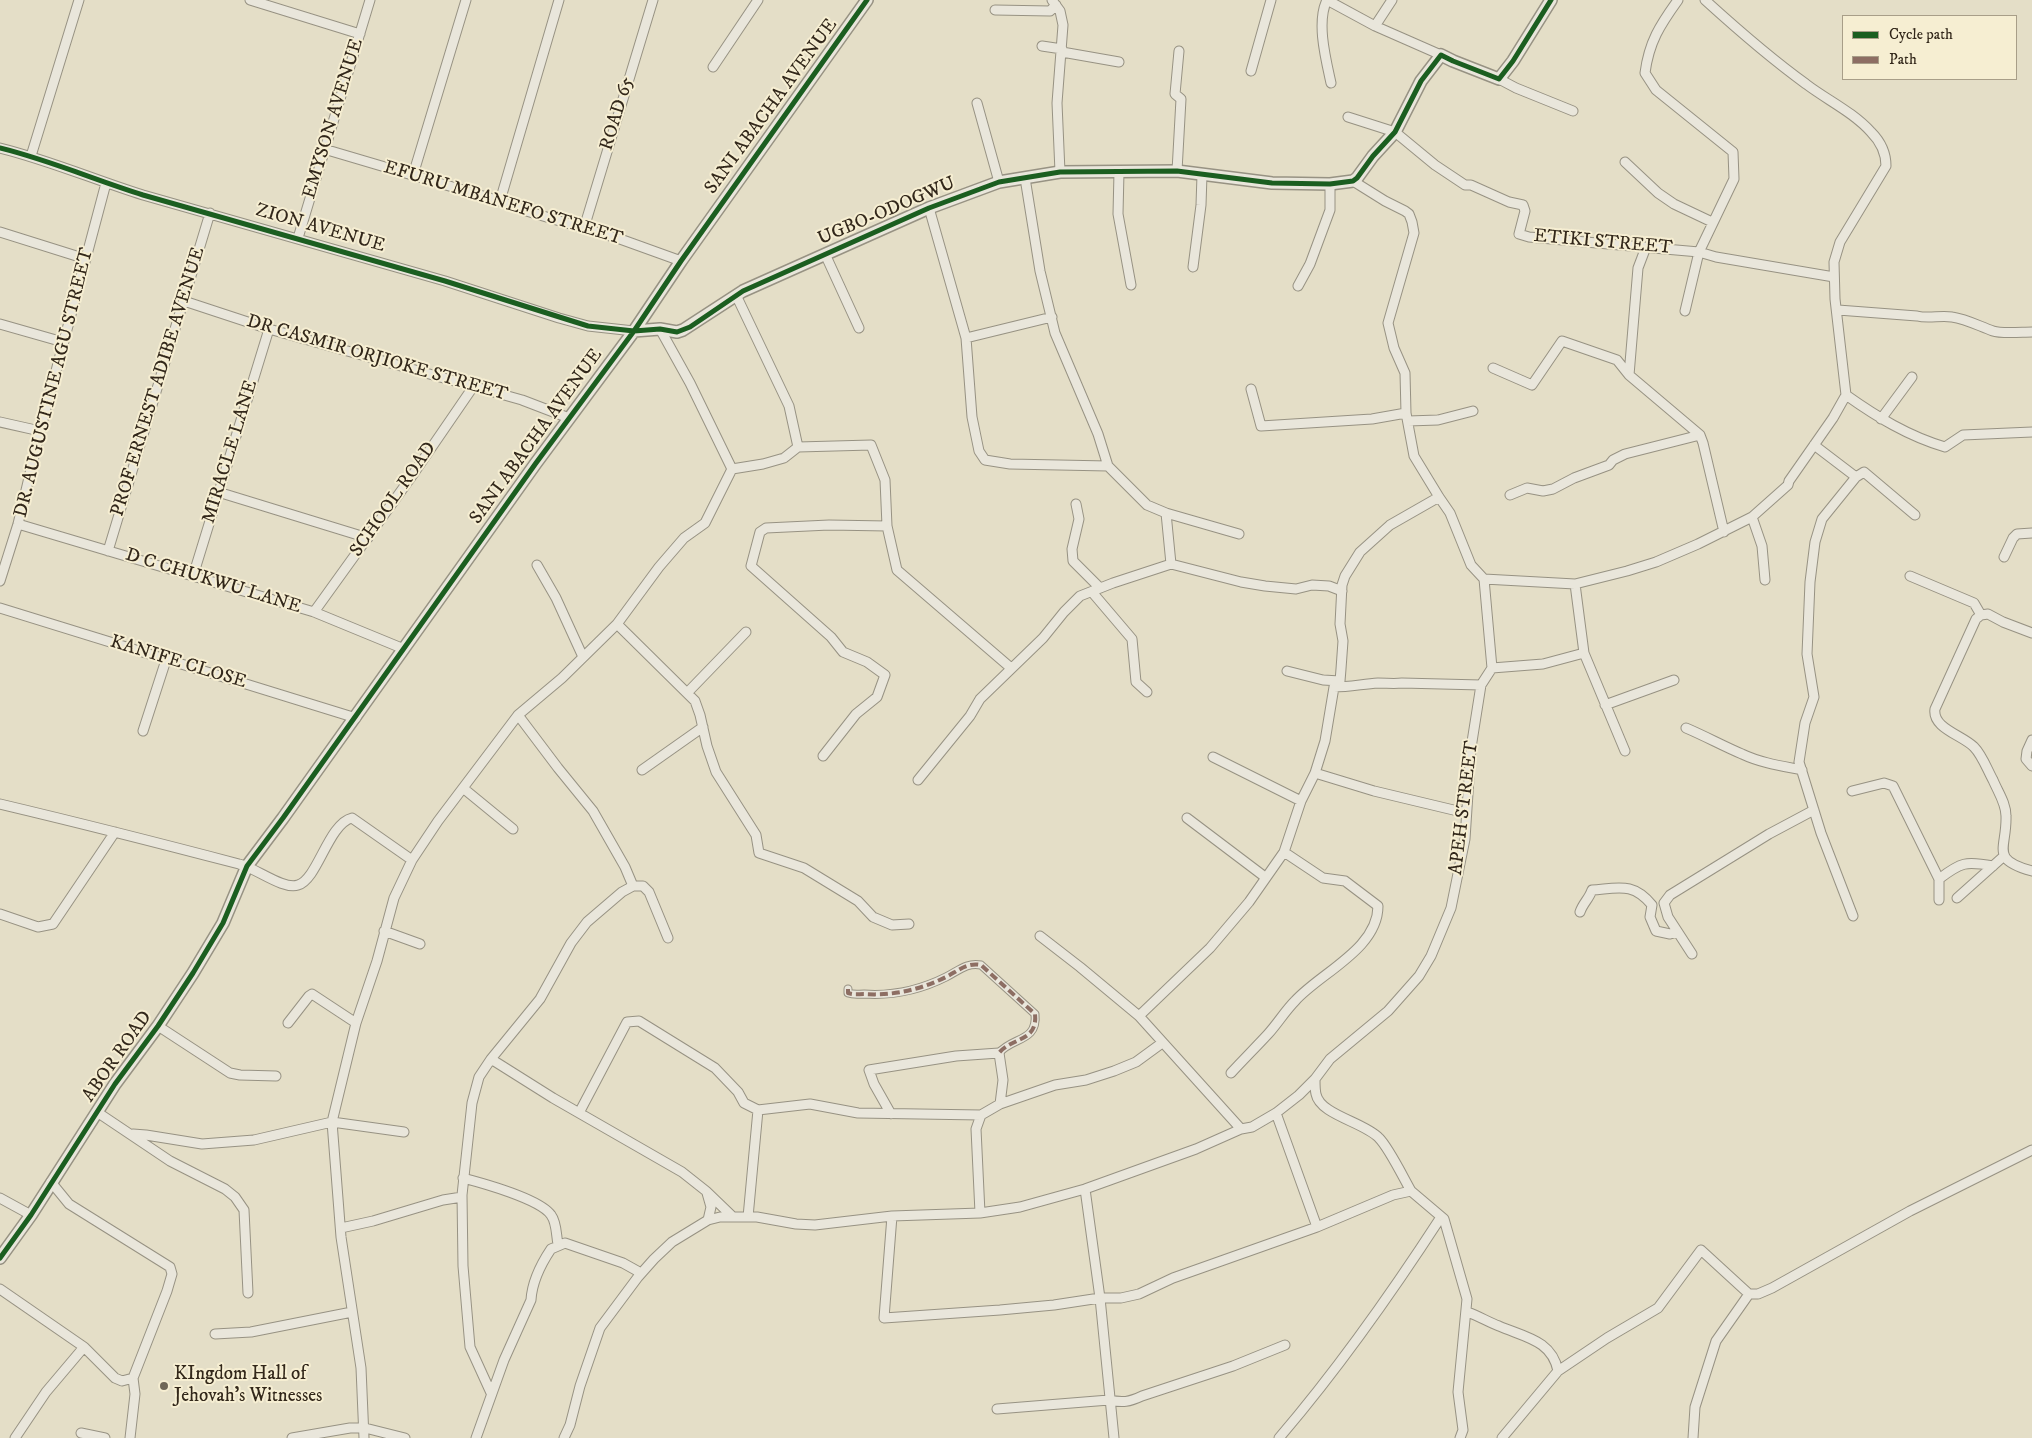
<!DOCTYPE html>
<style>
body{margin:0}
#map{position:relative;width:2032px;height:1438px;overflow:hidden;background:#e4dec7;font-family:"IM FELL DW Pica",serif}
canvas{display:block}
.legend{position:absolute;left:1842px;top:15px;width:175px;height:65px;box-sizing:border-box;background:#f6eed2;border:1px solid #a89e88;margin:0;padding:6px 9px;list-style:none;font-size:15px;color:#32271a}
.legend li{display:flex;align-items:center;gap:10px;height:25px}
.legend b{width:25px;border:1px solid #a89e88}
</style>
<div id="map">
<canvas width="2032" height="1438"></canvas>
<ul class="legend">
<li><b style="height:6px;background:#1b5e20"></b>Cycle path</li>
<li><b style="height:6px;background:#8d6e63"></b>Path</li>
</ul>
</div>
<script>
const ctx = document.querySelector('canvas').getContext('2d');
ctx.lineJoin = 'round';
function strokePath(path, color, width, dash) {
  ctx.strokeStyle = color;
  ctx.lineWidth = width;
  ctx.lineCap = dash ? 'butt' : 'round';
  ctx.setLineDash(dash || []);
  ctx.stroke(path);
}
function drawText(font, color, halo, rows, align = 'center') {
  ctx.font = font + ' "IM FELL DW Pica",serif';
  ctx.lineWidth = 4;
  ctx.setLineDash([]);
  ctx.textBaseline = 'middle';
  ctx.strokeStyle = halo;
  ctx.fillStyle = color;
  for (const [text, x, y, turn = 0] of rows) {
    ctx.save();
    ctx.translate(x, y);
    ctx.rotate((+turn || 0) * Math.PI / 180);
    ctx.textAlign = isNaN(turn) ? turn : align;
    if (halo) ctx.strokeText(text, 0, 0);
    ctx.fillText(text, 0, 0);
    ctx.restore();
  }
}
const pedestrian = new Path2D(`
 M848,989V993C854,995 858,994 864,994C892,996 920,990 946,977C958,971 967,962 981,965L1035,1014C1038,1042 1012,1037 999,1053`);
const minor = new Path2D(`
 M250,0L360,34
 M1052,0L1060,11L1063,25L1057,103L1060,172
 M1327,0L1375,26L1441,55
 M1327,0C1316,22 1326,60 1331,83
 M1678,0C1660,25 1649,42 1645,73L1656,90L1733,152L1734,179L1699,252L1685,311
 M995,10L1050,11L1056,5
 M1375,26L1392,0
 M1042,46L1062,49
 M1062,52L1119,62
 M713,67L758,0
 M1251,71L1271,0
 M1499,79L1516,88L1573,111
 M977,103L999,182
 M1348,117L1395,132L1435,165L1465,185H1471L1509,202L1523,205L1525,211L1519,234L1529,237L1699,252L1716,257L1834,277
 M0,148C49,160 95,180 143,195L445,281L559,318L588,326L634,331
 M324,149L500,201L523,210L620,239L681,261
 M31,156L79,0
 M1625,162L1658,193L1674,204L1712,222
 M1177,171L1181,99L1175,94L1179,51
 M1119,172L1118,214L1131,285
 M413,175L466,0
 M1025,178L1040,271L1055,333L1098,434L1108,466
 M1353,181L1385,201L1405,211L1409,214L1412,222L1414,233L1388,323L1394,348L1405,373L1406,413L1414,456L1439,497L1450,513L1471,565L1484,579
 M500,201L559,0
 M929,208L966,338L972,417L979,451L985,460L1010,464L1108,466L1147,505L1166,513L1171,564
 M584,228L653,0
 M0,232L86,259
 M298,238L370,0
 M825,254L859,328
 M1193,267L1201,205L1202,175
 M1298,286L1310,264L1330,210V184
 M736,295L789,406L798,447
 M184,301L269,329L522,400L569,418
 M1838,310L1917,316C1929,319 1940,315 1952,317C1966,319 1979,326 1993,331C2001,334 2022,332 2032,332
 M0,324L63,342
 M966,338L1052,317
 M1493,368L1532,385L1562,341L1617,360L1629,375L1700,435L1703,443L1724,532
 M1629,375L1638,268L1646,247
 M1251,389L1261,426L1372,419L1406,413
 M1846,395C1877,417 1908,436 1945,447L1963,435L2032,432
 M1881,419L1912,377
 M1408,421L1438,420L1473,411
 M0,422L40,431
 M1814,445L1856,477
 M732,469L763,464L784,458L798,447L871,445L885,480L887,526L897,570L1011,668
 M218,492L368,538
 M1510,495L1527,488L1543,491L1553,489L1574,478L1609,465L1613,460L1625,454L1700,435
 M1076,504L1079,519L1072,549L1073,561L1100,588
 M1166,513L1239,534
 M1752,517L1762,546L1765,580
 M18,524L314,612L404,649
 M108,551L210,213
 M2004,557L2013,538L2017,534L2032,533
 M537,565L556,598L583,657
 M193,576L269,329
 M1910,576L1974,603L1981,615
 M1484,579L1575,584L1627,571L1656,562L1698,544L1752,517L1788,485L1789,481L1833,418L1846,395L1835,299L1834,262L1840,242L1886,166C1886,153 1881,142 1871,132C1853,112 1827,100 1806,84C1770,58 1738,30 1705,0
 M0,581L18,524L40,431L106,183
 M1575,584L1584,653L1625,751
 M1092,592L1132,639L1136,682L1147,692
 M0,608L356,718
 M314,612L414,473L473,387
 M617,624L695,701L700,715L707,746L716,772L756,835L759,853L804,868L858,901L873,917L892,925L909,924
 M2032,633L2003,622L1988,614L1981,615L1976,619L1935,709C1932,728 1962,735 1974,747C1982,755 1987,769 1993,780C1998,792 2006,803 2006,816C2007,849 1989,859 2032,871
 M1492,668L1543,664L1584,653
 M1287,671L1323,680L1340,681
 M1334,687C1349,687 1363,684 1378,683C1387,683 1394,684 1402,683L1481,685
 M688,692L746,632
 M1605,705L1674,680
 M518,715L558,768L593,811L625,867L633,886
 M1686,728C1705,736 1723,746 1742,754C1761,763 1782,766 1802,770
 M143,731L166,660
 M2032,740L2027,751L2026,759L2032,766
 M823,756L856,714L877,697L885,675L867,662L843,652L831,637L751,566L760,532L766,528L829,525L887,526
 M1213,757L1301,801
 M642,770L703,727
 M1315,773L1374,791L1466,813
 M918,780L970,716L980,699L1043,638L1064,612L1080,596L1113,583L1171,564L1241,582L1265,586L1296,589L1312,585L1329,586L1342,591
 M463,788L513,829
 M1852,791L1884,783L1893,786L1939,879V900
 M0,804C80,823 159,843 239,864C256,868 283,890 298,885C318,879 328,824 352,818L412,860
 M1187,818L1265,877
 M1939,879C1961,862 1966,861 1993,866
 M1957,898L2004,856
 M1580,912C1583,903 1589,899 1592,890C1619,888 1633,882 1652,905L1650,917L1656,931L1670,934L1677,932
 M0,914L38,927L53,924L115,832
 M1853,916L1821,833L1799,762L1805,723L1814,697L1807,654L1810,582L1815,542L1822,519L1856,477L1864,472L1915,515
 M384,931L420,944
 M1040,936L1080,967L1139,1016L1241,1129
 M1692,954L1668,917L1664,903L1670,895L1769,834L1814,810
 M1139,1016L1210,948L1249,902L1284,852L1301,801L1315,773L1325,741L1334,687L1340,681L1341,669L1343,641L1340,624L1342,585L1345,576L1360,552L1390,525L1439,497
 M288,1023L309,996L312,994L356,1023
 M158,1026L230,1073L240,1075L276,1076
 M491,1059L540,999L571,943L587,922L622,892L633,886H643L649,892L668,938
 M1231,1073C1243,1060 1256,1047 1268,1034C1278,1023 1285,1011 1295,1001C1320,973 1378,949 1378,906L1345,881L1323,878L1284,852
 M1315,1079C1315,1084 1315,1090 1316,1094C1320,1115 1364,1122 1379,1138C1389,1148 1403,1177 1411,1191
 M97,1112L170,1161L225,1189L235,1197L244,1210L248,1293
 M579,1113L627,1022L639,1021L715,1068L738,1092L744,1103L758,1110L810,1104L858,1113L981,1115
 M1276,1113L1317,1227
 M891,1114L874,1084L869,1070L956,1056L999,1053L1003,1080L1000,1104
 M133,1134L146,1135L202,1144L254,1140L332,1122L404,1132
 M463,1178C482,1183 540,1199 551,1215C557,1223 556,1235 558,1244
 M51,1182L69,1204L170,1267L172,1274L167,1291L133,1378L135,1394L130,1438
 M1085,1189L1100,1298L1114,1438
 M707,1193L711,1207L708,1220
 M0,1198L31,1215
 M980,1213L976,1129L981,1115L1000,1104L1055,1085L1086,1080L1114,1071L1136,1062L1162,1043
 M892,1216L884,1318L1000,1310L1054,1305L1100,1298H1121L1139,1294L1173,1278L1317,1227L1393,1195L1411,1191L1444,1219L1467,1299L1458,1392L1463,1430L1460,1438
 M748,1217L758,1110
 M341,1228L373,1221L443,1200L462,1197
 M0,1289L84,1347
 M1467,1312C1479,1316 1488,1322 1499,1326C1524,1337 1552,1340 1558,1371
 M215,1334L251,1332L352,1312
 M491,1393L470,1347L463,1266L462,1195L472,1103L479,1077L491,1059L553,1098L682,1172L706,1191L733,1217
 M997,1409L1109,1400C1123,1403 1129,1402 1142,1396L1233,1366L1285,1345
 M81,1433L105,1438
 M15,1438L46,1392L84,1347L115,1378L122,1381L133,1378
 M292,1438L350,1428H365L405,1438
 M364,1438L361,1368L341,1237L332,1122L356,1023L377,961L394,898L412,860L438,821L518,715L562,678L617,624L659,567L684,538L705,523L732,469L690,383L660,329
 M476,1438L504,1360L531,1300C532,1282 541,1264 551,1249L565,1243L623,1263L641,1273
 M564,1438L570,1425L580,1386L600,1328L638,1277L654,1259L672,1242L708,1220L720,1217H757L796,1224L815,1225L892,1216L980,1213L1020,1207L1085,1189L1196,1149L1241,1129L1252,1127L1276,1113L1299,1095L1315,1079L1330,1059L1388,1011L1419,976L1431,956L1451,908L1465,839L1471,748L1481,685L1492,668L1484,579
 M1279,1438C1339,1368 1391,1294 1441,1217
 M1502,1438L1558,1371L1607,1338L1658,1308L1701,1250L1749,1294H1758L1772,1288L1910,1211L2032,1150
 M1693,1438L1695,1407L1716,1341L1749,1294`);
const tertiary = new Path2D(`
 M634,331L660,329L677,332L683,330L743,291L929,208L999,182L1060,172L1177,171L1272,183L1330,184L1353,181L1357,178L1373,156L1395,132L1421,81L1441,55L1453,61L1499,79L1513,61L1551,0
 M0,1258L31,1215L115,1084L158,1026L193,973L223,923L247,866L283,818L536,463L634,331L681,261L867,0`);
strokePath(pedestrian, '#979283', 9);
strokePath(minor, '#979283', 11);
strokePath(tertiary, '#979283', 14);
strokePath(pedestrian, '#e9e6db', 7);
strokePath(minor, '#e9e6db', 9);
strokePath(tertiary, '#e9e6db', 11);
strokePath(new Path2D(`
 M848,989V993C854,995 858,994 864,994C892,996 920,990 946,977C958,971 967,962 981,965L1035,1014C1038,1042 1012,1037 999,1053`), '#8d6e63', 4, [8, 4]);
strokePath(new Path2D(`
 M0,148C49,160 95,180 143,195L445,281L588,326L634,331L660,329L677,332L690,327L743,291L929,208L999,182L1060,172L1177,171L1272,183L1330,184L1353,181L1357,178L1373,156L1395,132L1421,81L1441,55L1453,61L1499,79L1513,61L1551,0
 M0,1258L31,1215L115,1084L158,1026L193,973L223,923L247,866L283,818L536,463L634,331L681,261L867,0`), '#1b5e20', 5);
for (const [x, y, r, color] of [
 [164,1386,5,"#706757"]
]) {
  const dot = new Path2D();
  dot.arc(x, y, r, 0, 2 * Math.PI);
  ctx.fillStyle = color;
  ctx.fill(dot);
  strokePath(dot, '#f6eed2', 2);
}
drawText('19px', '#32271a', '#f6eed2', [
 ["SANI ABACHA AVENUE",772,107,-54],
 ["ROAD 65",618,114,-73],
 ["EMYSON AVENUE",334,119,-73],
 ["EFURU MBANEFO STREET",503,204,17],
 ["UGBO-ODOGWU",887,212,-23],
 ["ZION AVENUE",320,229,16],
 ["ETIKI STREET",1603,243,5],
 ["DR CASMIR ORJIOKE STREET",377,359,16],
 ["PROF ERNEST ADIBE AVENUE",159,382,-73],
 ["DR. AUGUSTINE AGU STREET",55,383,-76],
 ["SANI ABACHA AVENUE",537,437,-54],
 ["MIRACLE LANE",231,452,-73],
 ["SCHOOL ROAD",394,500,-55],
 ["D C CHUKWU LANE",213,582,17],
 ["KANIFE CLOSE",178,663,17],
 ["APEH STREET",1465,808,-83],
 ["ABOR ROAD",118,1057,-55]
]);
drawText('19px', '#32271a', '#f6eed2', [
 ["KIngdom Hall of",174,1375],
 ["Jehovah's Witnesses",174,1397]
], 'left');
</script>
